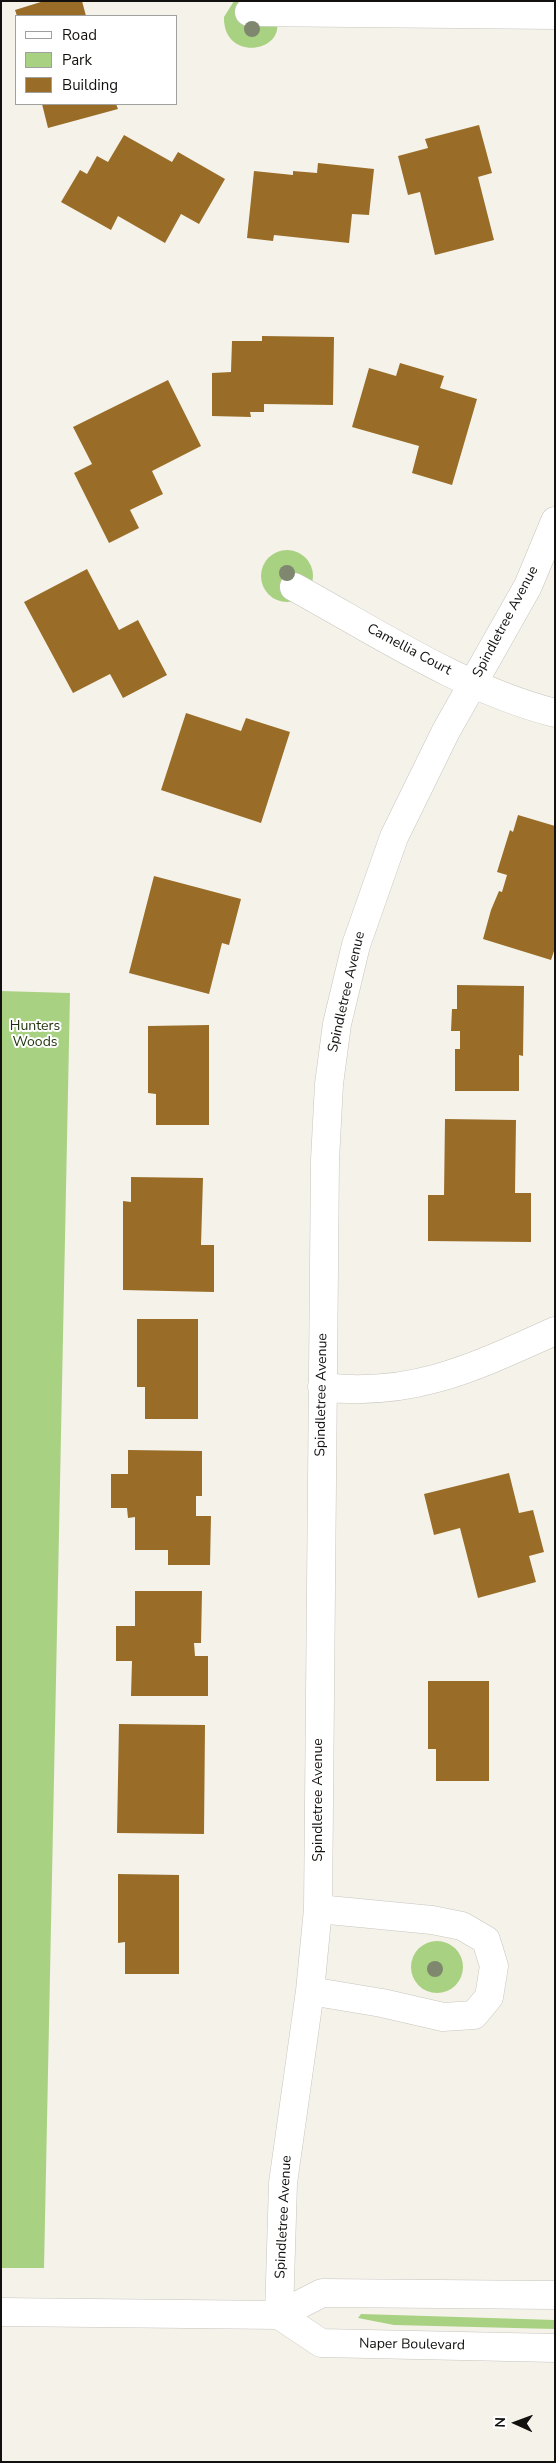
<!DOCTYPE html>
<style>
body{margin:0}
#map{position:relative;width:556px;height:2463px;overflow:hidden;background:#f5f2ea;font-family:"Nunito Sans",sans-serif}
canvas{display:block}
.frame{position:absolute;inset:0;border:2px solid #12110f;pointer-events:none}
.legend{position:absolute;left:15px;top:15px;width:162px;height:90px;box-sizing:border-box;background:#fff;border:1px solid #a0a09f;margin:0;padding:6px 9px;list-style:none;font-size:15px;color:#12110f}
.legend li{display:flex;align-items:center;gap:10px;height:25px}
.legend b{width:25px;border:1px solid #a0a09f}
.north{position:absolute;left:491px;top:2398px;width:50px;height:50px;-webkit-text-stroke:4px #fff;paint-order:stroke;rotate:272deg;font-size:14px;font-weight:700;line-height:20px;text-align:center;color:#12110f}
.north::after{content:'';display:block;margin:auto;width:18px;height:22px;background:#12110f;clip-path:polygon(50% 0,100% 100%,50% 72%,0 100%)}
</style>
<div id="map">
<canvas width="556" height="2463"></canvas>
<div class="frame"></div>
<ul class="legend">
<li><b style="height:6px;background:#fff"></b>Road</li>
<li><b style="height:14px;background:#a9d182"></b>Park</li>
<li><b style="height:14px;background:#996d27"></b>Building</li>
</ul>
<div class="north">N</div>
</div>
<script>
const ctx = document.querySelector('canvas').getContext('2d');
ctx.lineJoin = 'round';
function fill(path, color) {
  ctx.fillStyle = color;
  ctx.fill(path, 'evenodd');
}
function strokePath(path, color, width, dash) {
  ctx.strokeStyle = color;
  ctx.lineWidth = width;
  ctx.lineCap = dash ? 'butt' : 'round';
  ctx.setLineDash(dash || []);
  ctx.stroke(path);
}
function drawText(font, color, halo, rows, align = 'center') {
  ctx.font = font + ' "Nunito Sans",sans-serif';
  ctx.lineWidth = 4;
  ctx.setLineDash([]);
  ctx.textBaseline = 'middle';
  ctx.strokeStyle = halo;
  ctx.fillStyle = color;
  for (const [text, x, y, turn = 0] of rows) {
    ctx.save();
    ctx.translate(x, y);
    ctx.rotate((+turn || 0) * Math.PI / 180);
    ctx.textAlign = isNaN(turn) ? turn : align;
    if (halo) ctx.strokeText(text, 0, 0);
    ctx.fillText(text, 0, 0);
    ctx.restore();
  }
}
fill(new Path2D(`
 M234,1H267C270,7 276,16 277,23C282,53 223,61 224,17Z
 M261 576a26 26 0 1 1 52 0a26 26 0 1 1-52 0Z
 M1,991L70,993L44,2268H1Z
 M411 1967a26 26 0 1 1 52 0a26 26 0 1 1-52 0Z
 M361,2314L555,2320V2329L394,2325L358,2318Z`), '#a9d182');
fill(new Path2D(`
 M44,1H82L86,16H17L15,10Z
 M42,104H116L118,109L48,128Z
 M479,125L492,173L478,177L494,240L435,255L420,192L408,195L398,156L428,148L425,139Z
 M124,135L172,162L178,152L225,179L199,224L181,214L165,243L118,216L111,230L61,202L80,170L87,174L97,156L108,162Z
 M318,163L374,169L369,215L352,214L349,243L274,235L273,241L247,238L254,171L293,175V171L317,173Z
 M262,336L334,337L333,405L264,404V412H250L251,417L212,416V373L231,372L232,341H262Z
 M400,363L444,376L440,388L477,399L452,485L412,473L419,446L352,427L369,368L396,376Z
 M168,380L201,446L152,471L163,494L130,510L139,528L109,543L74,473L92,464L73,427Z
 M87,569L119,630L138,620L167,675L123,698L110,674L73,693L24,602Z
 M186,713L241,731L246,718L290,732L261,823L161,790Z
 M518,815L555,826V948L551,960L483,939L491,910L499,891L502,892L507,875L497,872L510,830L513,832Z
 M154,876L241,899L229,945L222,943L209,994L129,973Z
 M457,985L524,986L523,1056L519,1055V1091H455V1049H460V1031H451L452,1009H457Z
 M209,1025V1125H156V1094L148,1093V1026Z
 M445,1119L516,1120L515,1193H531V1242L428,1241V1195H444Z
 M131,1177L203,1178L201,1245H214V1292L123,1290V1201L131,1202Z
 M137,1319H198V1419H145V1387H137Z
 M128,1450L202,1451V1496H196V1516H211L210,1565H168V1550H135V1517L128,1518L127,1508H111V1474H128Z
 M509,1473L519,1513L533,1510L544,1552L529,1556L536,1582L478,1598L460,1528L434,1535L424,1494Z
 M135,1591H202L201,1643H194L195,1656H208V1696H131L132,1661H116V1626H135Z
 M428,1681H489V1781H436V1749H428Z
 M119,1724L205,1725L204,1834L117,1833Z
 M118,1874L179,1875V1974H125V1942L118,1943Z`), '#996d27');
const minor = new Path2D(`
 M249,12L555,15
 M294,587C378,633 462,689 555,713
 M322,1387C412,1398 475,1367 555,1331
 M310,1991L382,2003L443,2017L474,2015L489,1997L494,1966L486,1940L462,1926L432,1920L318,1909
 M279,2315L283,2183L310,1991L318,1909L325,1160L329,1084L337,1024L356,945L394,837L446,731L528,586L555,521`);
const major = new Path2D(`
 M1,2312L279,2315L322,2293L555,2295
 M279,2315L321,2343L555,2348`);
strokePath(minor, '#c7c5bd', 29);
strokePath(major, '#c7c5bd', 29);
strokePath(minor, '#fff', 28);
strokePath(major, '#fff', 28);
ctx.fillStyle = '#7f876f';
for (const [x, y] of [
 [252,29],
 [287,573],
 [435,1969]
]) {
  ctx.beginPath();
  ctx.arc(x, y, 8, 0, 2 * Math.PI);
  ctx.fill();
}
drawText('14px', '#12110f', '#fff', [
 ["Spindletree Avenue",506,622,-62],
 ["Camellia Court",409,650,28],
 ["Spindletree Avenue",347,992,-77],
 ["Spindletree Avenue",322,1395,-89],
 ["Spindletree Avenue",319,1800,-90],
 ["Spindletree Avenue",284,2217,-87],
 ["Naper Boulevard",412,2345,1]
]);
drawText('14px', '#1f300b', '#fff', [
 ["Hunters",35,1027],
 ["Woods",35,1043]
]);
</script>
